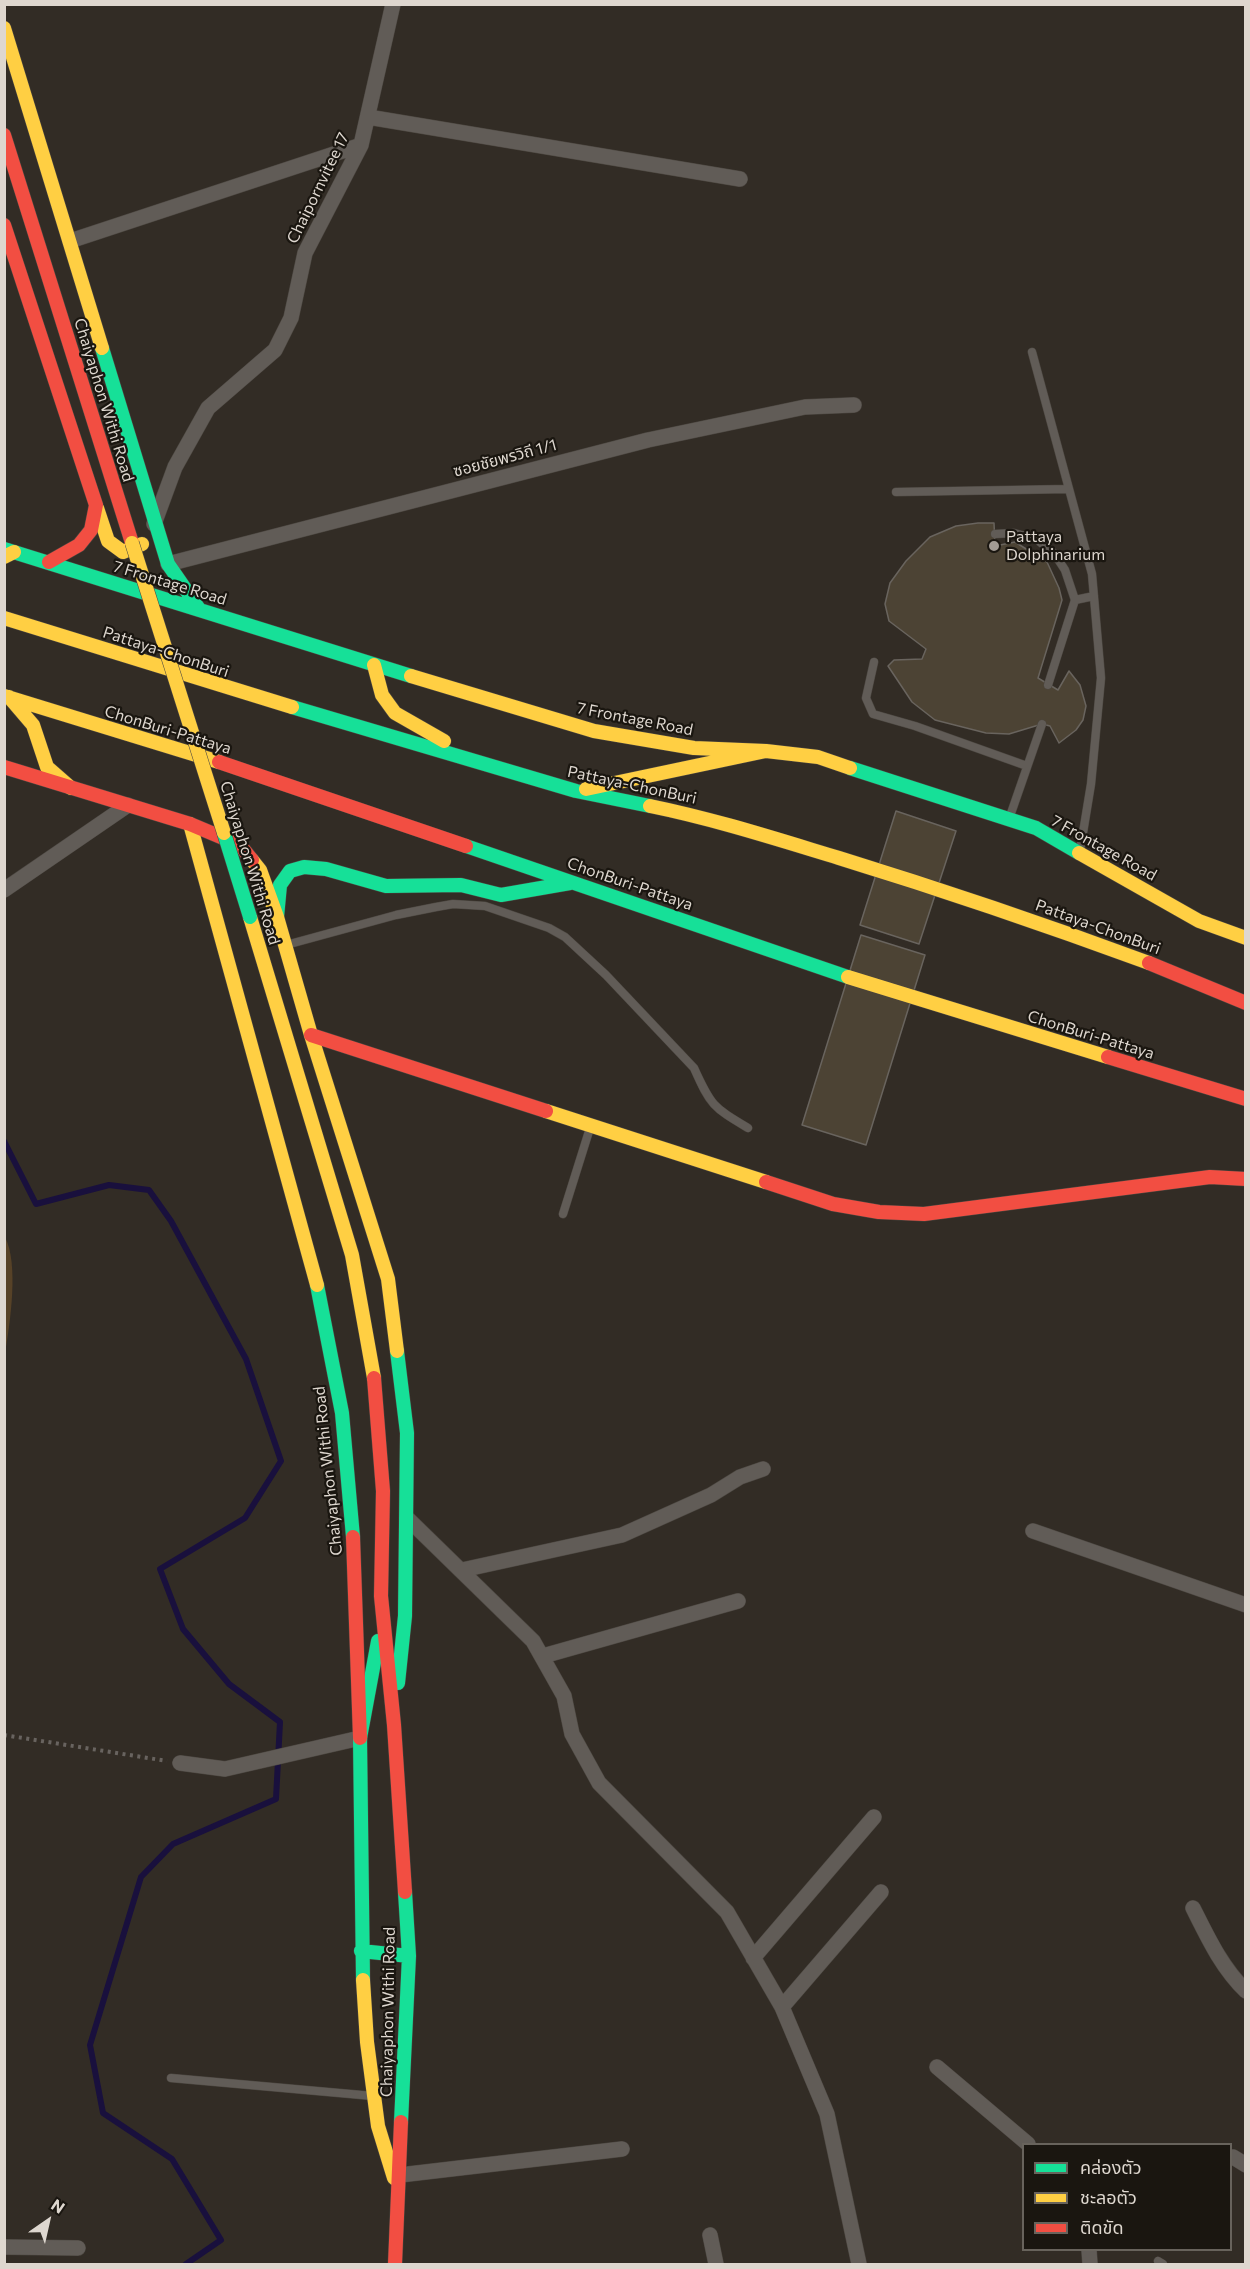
<!DOCTYPE html>
<meta charset="utf-8">
<style>
body{margin:0}
#map{position:relative;width:1250px;height:2269px;overflow:hidden;background:#322c25;font-family:Commissioner,"Noto Sans Thai",sans-serif}
canvas{display:block}
.frame{position:absolute;inset:0;border:6px solid #ded7cf;pointer-events:none}
.legend{position:absolute;left:1022px;top:2143px;width:210px;height:108px;box-sizing:border-box;background:#1a1610;border:2px solid #68635c;margin:0;padding:8px 10px;list-style:none;font-size:18px;color:#ded7cf}
.legend li{display:flex;align-items:center;gap:12px;height:30px}
.legend b{width:30px;border:2px solid #68635c}
.north{position:absolute;left:18px;top:2191px;width:60px;height:60px;-webkit-text-stroke:4px #1a1610;paint-order:stroke;rotate:34deg;font-size:16px;font-weight:700;line-height:24px;text-align:center;color:#ded7cf}
.north::after{content:'';display:block;margin:auto;width:21px;height:27px;background:#ded7cf;clip-path:polygon(50% 0,100% 100%,50% 72%,0 100%)}
</style>
<div id="map">
<canvas width="1250" height="2269"></canvas>
<div class="frame"></div>
<ul class="legend">
<li><b style="height:8px;background:#16e098"></b>คล่องตัว</li>
<li><b style="height:8px;background:#ffcf43"></b>ชะลอตัว</li>
<li><b style="height:8px;background:#f24e42"></b>ติดขัด</li>
</ul>
<div class="north">N</div>
</div>
<script>
const ctx = document.querySelector('canvas').getContext('2d');
ctx.lineJoin = 'round';
function fill(path, color) {
  ctx.fillStyle = color;
  ctx.fill(path, 'evenodd');
}
function strokePath(path, color, width, dash) {
  ctx.strokeStyle = color;
  ctx.lineWidth = width;
  ctx.lineCap = dash ? 'butt' : 'round';
  ctx.setLineDash(dash || []);
  ctx.stroke(path);
}
function drawText(font, color, halo, rows, align = 'center') {
  ctx.font = font + ' Commissioner,"Noto Sans Thai",sans-serif';
  ctx.lineWidth = 4.5;
  ctx.setLineDash([]);
  ctx.textBaseline = 'middle';
  ctx.strokeStyle = halo;
  ctx.fillStyle = color;
  for (const [text, x, y, turn = 0] of rows) {
    ctx.save();
    ctx.translate(x, y);
    ctx.rotate((+turn || 0) * Math.PI / 180);
    ctx.textAlign = isNaN(turn) ? turn : align;
    if (halo) ctx.strokeText(text, 0, 0);
    ctx.fillText(text, 0, 0);
    ctx.restore();
  }
}
fill(new Path2D(`
 M5,1237C19,1264 10,1323 5,1353Z`), '#574227');
strokePath(new Path2D(`
 M4,1141L36,1204L109,1185L149,1190L171,1221L246,1359L281,1461L245,1518L160,1569L183,1629L229,1684L280,1722L276,1799L173,1844L141,1877L90,2045L103,2113L172,2159L221,2240L186,2264`), '#19103d', 6);
const building = new Path2D(`
 M978,523H994L995,546L1015,542L1047,562L1059,588L1062,600L1038,678L1058,690L1069,671L1080,685L1086,706L1083,720L1076,730L1059,743L1050,726L1042,724L1009,734L986,733L935,720L912,702L888,666L894,660L922,659L926,649L889,621L885,604L890,583L906,561L930,537L956,526Z
 M896,811L956,831L919,944L860,925Z
 M861,935L925,955L866,1145L802,1125Z`);
fill(building, '#4c4334');
strokePath(building, '#69645e', 1.5);
const lane = new Path2D(`
 M1032,352L1092,574L1101,678L1091,784L1080,851
 M896,492L1069,489
 M995,534L1014,533L1036,539L1054,553L1065,570L1075,600L1048,685
 M1075,600L1094,596
 M874,662L866,698L873,714L915,726L1027,766
 M1009,819L1042,724
 M286,945L396,915L436,907L453,904L485,906L549,928L565,937L606,975L694,1068C711,1106 713,1107 748,1128
 M563,1214L590,1128
 M171,2078L373,2096
 M1158,2261L1163,2264`);
const street = new Path2D(`
 M368,117L740,179
 M70,241L361,145
 M154,524L175,467L208,408L275,350L291,318L305,253L361,145L393,4
 M168,564L648,440L805,407L854,405
 M4,890L128,805
 M407,1518L533,1641L564,1696L572,1734L599,1783L727,1912L782,2007L827,2114L859,2264
 M1033,1531L1246,1605
 M462,1570L622,1535L711,1495L740,1477L763,1469
 M543,1656L738,1601
 M180,1763L225,1769L360,1738
 M1193,1908C1208,1938 1222,1968 1246,1991
 M753,1958L874,1817
 M782,2007L881,1892
 M937,2067L1028,2144
 M1233,2157L1246,2165
 M400,2175L622,2149
 M710,2235L716,2264
 M4,2247L78,2248
 M1089,2250L1090,2264`);
const fast = new Path2D(`
 M102,348L168,564L199,609
 M4,549L411,676
 M292,707L576,791L650,806
 M850,768L1036,828L1079,853
 M466,846L848,977
 M277,917L280,885L290,871L304,867L326,869L386,886L461,885L501,895L570,883
 M317,1285L342,1413L353,1537
 M397,1351L407,1433L405,1616L398,1683
 M361,1951L409,1956
 M363,1980L360,1738L378,1641
 M401,2122L409,1956L405,1892`);
const slow = new Path2D(`
 M4,28L102,348
 M97,508L108,541L123,552L142,544
 M4,557L14,552
 M4,618L292,707
 M374,665L382,695L395,713L444,741
 M411,676L594,731L694,748L766,751L818,757L850,768
 M4,696L219,762
 M9,697L33,725L47,767L71,788
 M586,789L766,751
 M650,806C714,819 776,839 839,858C943,890 1046,925 1149,963
 M190,824L317,1285
 M1079,853L1199,921L1246,938
 M252,860L260,870L277,917L311,1035L388,1279L397,1351
 M250,917L352,1255L374,1378
 M848,977L1108,1057
 M546,1111L766,1182
 M363,1980L367,2042L378,2126L394,2178`);
const jam = new Path2D(`
 M4,135L132,543
 M4,225L96,505L91,530L79,545L49,562
 M219,762L466,846
 M4,767L190,824L240,845L252,860
 M1149,963L1246,1003
 M311,1035L546,1111
 M1108,1057L1246,1099
 M766,1182L833,1204L879,1212L924,1214L1210,1177L1246,1179
 M374,1378L383,1491L381,1596L394,1725L405,1892
 M353,1537L360,1738
 M395,2264L401,2122`);
strokePath(lane, '#4c4741', 9);
strokePath(street, '#4c4741', 16);
strokePath(fast, '#4c4741', 15);
strokePath(slow, '#4c4741', 15);
strokePath(jam, '#4c4741', 15);
strokePath(new Path2D(`
 M4,1735L167,1761`), '#68635f', 4, [3, 4.5]);
strokePath(lane, '#615c57', 8);
strokePath(street, '#615c57', 15);
strokePath(fast, '#16e098', 14);
strokePath(slow, '#ffcf43', 14);
strokePath(jam, '#f24e42', 14);
const fastBridge = new Path2D(`
 M224,833L250,917`);
const slowBridge = new Path2D(`
 M132,543L224,833`);
strokePath(fastBridge, '#4c4741', 15, []);
strokePath(slowBridge, '#4c4741', 15, []);
strokePath(fastBridge, '#16e098', 14);
strokePath(slowBridge, '#ffcf43', 14);
for (const [x, y, r, color] of [
 [994,546,6,"#a29b94"]
]) {
  const dot = new Path2D();
  dot.arc(x, y, r, 0, 2 * Math.PI);
  ctx.fillStyle = color;
  ctx.fill(dot);
  strokePath(dot, '#1a1610', 2);
}
drawText('16px', '#ded7cf', '#1a1610', [
 ["Chaipornvitee 17",318,188,-64],
 ["Chaiyaphon Withi Road",104,400,73],
 ["ซอยชัยพรวิถี 1/1",505,458,-15],
 ["7 Frontage Road",170,583,17],
 ["Pattaya-ChonBuri",166,652,18],
 ["7 Frontage Road",635,719,11],
 ["ChonBuri-Pattaya",168,730,17],
 ["Pattaya-ChonBuri",632,785,12],
 ["7 Frontage Road",1104,848,29],
 ["Chaiyaphon Withi Road",250,863,73],
 ["ChonBuri-Pattaya",630,884,19],
 ["Pattaya-ChonBuri",1098,927,20],
 ["ChonBuri-Pattaya",1091,1035,17],
 ["Chaiyaphon Withi Road",328,1471,-96],
 ["Chaiyaphon Withi Road",388,2012,-89]
]);
drawText('16px', '#ded7cf', '#1a1610', [
 ["Pattaya",1006,537],
 ["Dolphinarium",1006,555]
], 'left');
</script>
